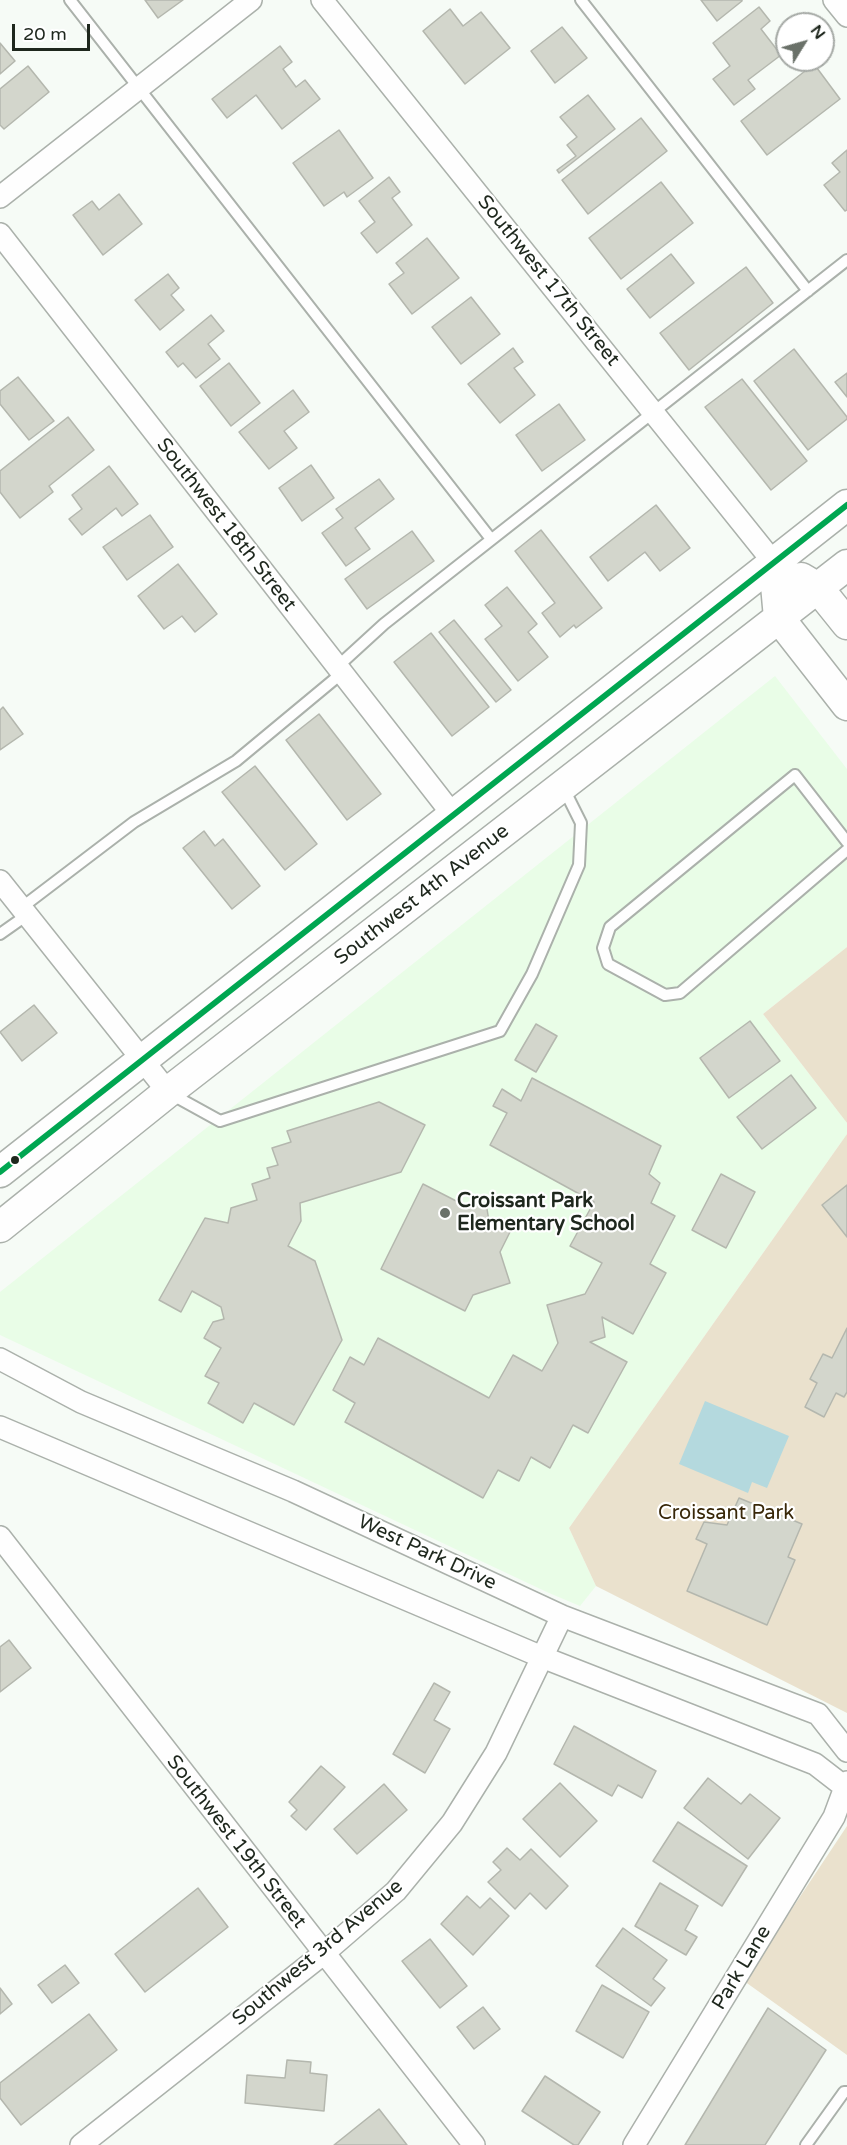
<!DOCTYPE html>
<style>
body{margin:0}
#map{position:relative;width:847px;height:2145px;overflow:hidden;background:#f6fbf6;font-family:"Varela Round",sans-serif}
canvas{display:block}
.north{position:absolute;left:775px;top:12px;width:60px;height:60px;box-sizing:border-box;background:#fff;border:2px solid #a5a9a5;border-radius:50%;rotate:53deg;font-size:16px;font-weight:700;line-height:24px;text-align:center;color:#1e271d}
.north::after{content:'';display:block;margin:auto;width:21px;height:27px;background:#6a7169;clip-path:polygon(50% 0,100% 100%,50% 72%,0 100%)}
.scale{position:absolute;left:12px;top:24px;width:78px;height:27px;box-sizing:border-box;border:3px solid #1e271d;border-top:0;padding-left:8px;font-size:18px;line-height:21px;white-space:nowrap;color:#1e271d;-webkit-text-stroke:4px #fff;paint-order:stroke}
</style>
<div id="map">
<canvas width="847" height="2145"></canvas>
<div class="north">N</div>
<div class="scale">20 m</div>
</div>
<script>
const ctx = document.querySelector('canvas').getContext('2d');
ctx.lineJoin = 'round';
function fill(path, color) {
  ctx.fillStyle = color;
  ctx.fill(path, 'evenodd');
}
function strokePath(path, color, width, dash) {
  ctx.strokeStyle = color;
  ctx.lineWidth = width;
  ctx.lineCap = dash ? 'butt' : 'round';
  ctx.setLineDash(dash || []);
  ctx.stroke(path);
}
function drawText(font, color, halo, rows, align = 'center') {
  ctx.font = font + ' "Varela Round",sans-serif';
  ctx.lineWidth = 4.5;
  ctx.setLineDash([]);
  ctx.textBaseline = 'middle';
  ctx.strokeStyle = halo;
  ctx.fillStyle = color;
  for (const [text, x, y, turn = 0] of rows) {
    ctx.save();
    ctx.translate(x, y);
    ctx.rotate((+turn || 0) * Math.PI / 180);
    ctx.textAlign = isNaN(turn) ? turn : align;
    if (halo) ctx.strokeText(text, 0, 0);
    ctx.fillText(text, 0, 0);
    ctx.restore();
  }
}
fill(new Path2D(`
 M775,676L847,769V947L763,1014L847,1123V1134L569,1528L596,1586L580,1606L549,1593L0,1335V1292Z`), '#e9fde7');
fill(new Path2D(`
 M847,947V1123L763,1014Z
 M847,1134V1713L596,1586L569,1528Z
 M847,1826V2055L744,1981Z`), '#eae1cd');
fill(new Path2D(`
 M705,1401L789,1436L767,1488L752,1482L748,1493L679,1464Z`), '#b4d9de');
const building = new Path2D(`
 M145,0H183L158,18Z
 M701,0H742V1L717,21Z
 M759,7L770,21L761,29L781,55L748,80L755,89L734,105L713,79L730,66L713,43Z
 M450,9L463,26L481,12L510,48L465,84L423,31Z
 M562,27L587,58L555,83L531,51Z
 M0,43L15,61L0,74Z
 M280,46L292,62L283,69L296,87L305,80L320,99L282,129L256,95L227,118L212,99Z
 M814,64L840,99L767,155L741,121Z
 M28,66L49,92L4,129L0,125V89Z
 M588,95L615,129L559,173L557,170L576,156L567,145L577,137L560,117Z
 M641,118L667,151L588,214L562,180Z
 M339,130L373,178L347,197L344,192L324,206L293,163Z
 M847,150V210L845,211L824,185L840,172L832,163Z
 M389,177L400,192L392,198L412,225L377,253L361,233L375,222L359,201Z
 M661,182L693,223L621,279L589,238Z
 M119,194L142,224L103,255L73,215L92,201L99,210Z
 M427,238L459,278L412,314L389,284L404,273L396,263Z
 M671,254L694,283L650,318L627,289Z
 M746,267L773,303L689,370L660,333Z
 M168,274L179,288L171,295L184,310L160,330L135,300Z
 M471,297L500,334L461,364L432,327Z
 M211,315L224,331L208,344L220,359L196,378L183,363L178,367L166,352Z
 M513,348L523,362L514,368L535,395L500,423L468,384Z
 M794,349L847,417V419L808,450L754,381Z
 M229,363L260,403L231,426L200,386Z
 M847,373V397L835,382Z
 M18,377L54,421L29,440L0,404V391Z
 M742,379L807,461L771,490L705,407Z
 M293,390L309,412L284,431L297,448L269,469L239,432Z
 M559,404L585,440L542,471L516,435Z
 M68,417L94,450L49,486L53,492L20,518L0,492V471Z
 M311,465L334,498L302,521L279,488Z
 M109,466L138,504L122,516L116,508L82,535L69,519L82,509L72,495Z
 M379,479L394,499L355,528L370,549L346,566L322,533L343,518L336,509Z
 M656,505L690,548L660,571L645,552L608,581L590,557Z
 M150,515L173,547L127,580L103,547Z
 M541,530L602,608L576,628L574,625L560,637L542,613L555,603L515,551Z
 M412,531L434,561L367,609L345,579Z
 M178,564L217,614L195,632L182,616L164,629L138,596Z
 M507,587L537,624L528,632L548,657L518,681L485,639L502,626L485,605Z
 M454,620L511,690L496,702L439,632Z
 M431,633L489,707L452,736L394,662Z
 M3,707L23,734L0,750V710Z
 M319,714L381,794L347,820L286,740Z
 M255,766L317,844L285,870L222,792Z
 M204,831L215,846L223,839L260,886L232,909L183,848Z
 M34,1005L57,1033L22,1061L0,1032Z
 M750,1021L780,1061L729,1098L700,1058Z
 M536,1024L557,1036L536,1072L515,1060Z
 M791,1075L816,1108L762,1149L737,1117Z
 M532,1078L661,1146L649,1174L660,1183L651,1203L675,1216L650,1264L666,1273L633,1334L602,1317L605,1337L590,1342L627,1362L588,1433L573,1425L550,1468L531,1457L519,1481L498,1470L483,1498L345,1422L355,1403L333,1390L350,1357L364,1365L378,1338L489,1398L513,1355L542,1371L558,1343L547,1305L585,1294L602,1263L570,1246L594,1202L490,1145L507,1113L493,1106L502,1089L521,1101Z
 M379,1102L425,1125L401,1172L300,1203L301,1221L288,1246L315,1261L342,1340L294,1425L254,1403L243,1423L208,1403L219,1383L205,1376L221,1348L204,1338L213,1322L224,1319L221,1307L192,1291L181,1312L159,1300L205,1218L228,1223L231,1208L257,1200L252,1184L270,1178L267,1168L278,1165L272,1148L291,1142L287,1131Z
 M721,1174L755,1192L726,1248L692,1230Z
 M423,1184L466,1206L486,1203L489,1221L510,1232L500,1252L510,1283L473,1295L465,1311L381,1269Z
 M847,1185V1237L822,1205Z
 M847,1328V1392L844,1397L836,1393L824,1417L805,1407L817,1383L810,1379L823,1354L832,1358Z
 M739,1498L802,1524L788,1557L795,1560L767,1625L687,1591L707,1544L696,1539L704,1522L727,1525Z
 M9,1640L31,1668L0,1692V1647Z
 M434,1683L450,1692L434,1720L450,1729L425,1773L393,1754Z
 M574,1726L656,1771L642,1798L618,1785L612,1796L554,1764Z
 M321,1766L345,1787L306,1830L291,1816L297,1810L289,1802Z
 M708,1778L741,1804L750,1794L780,1818L748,1859L684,1808Z
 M560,1783L597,1821L560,1857L523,1819Z
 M384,1784L407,1810L357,1854L334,1829Z
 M678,1822L747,1866L722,1906L653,1861Z
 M507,1848L520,1860L531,1849L568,1886L546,1909L530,1893L515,1909L488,1882L501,1870L493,1862Z
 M660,1883L698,1906L685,1930L697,1937L686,1955L635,1926Z
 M198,1888L228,1927L145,1992L115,1954Z
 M467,1896L480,1908L490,1898L509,1916L473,1955L441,1924Z
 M623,1928L667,1960L653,1979L665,1988L651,2006L596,1966Z
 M430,1939L467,1986L440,2008L402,1961Z
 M65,1965L79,1983L52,2003L38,1985Z
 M602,1985L649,2012L623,2058L576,2031Z
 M0,1988L12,2004L0,2014Z
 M483,2007L500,2029L474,2049L457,2027Z
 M768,2008L826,2050L765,2145H685Z
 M89,2014L117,2050L21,2125L0,2098V2083Z
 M287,2060L311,2062L310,2073L327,2075L324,2111L245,2103L247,2075L285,2078Z
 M545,2076L600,2112L578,2145H574L522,2111Z
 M379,2109L407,2145H334Z`);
fill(building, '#d3d6cc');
strokePath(building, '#b4b7ae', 1.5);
const service = new Path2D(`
 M70,0L491,539
 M581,0L808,291
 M337,667L384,624L847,260
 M847,842L795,775L610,927L603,948L608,964L665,995L680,993L847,850
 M21,908L134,822L236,761L342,673
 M0,934L27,915
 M171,1094L220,1121L500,1031L532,974L579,865L581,823L564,789
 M806,2145L844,2092H847`);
const minor = new Path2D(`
 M322,0L774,563
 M834,0L847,16
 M0,197L251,0
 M0,234L453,815
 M0,881L168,1092
 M0,1359L81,1402L293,1491L562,1616L818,1714L847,1751
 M0,1427L542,1657L815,1764L846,1788
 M0,1537L474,2145
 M81,2145L323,1954L396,1891L452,1823L496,1753L562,1616
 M634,2145L834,1817L847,1782`);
const secondary = new Path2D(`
 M774,563L779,618L847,705
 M801,578L818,588L847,624
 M0,1172L847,505
 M0,1227L168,1092L847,565`);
strokePath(service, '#abb1ab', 14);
strokePath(minor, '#abb1ab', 24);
strokePath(secondary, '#abb1ab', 33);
strokePath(service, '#fefefe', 10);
strokePath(minor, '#fefefe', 21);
strokePath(secondary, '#fefefe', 30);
strokePath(new Path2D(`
 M0,1172L847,505`), '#00a651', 6);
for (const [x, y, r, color] of [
 [15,1160,5,"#1e271d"],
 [445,1213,6,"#6a7169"]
]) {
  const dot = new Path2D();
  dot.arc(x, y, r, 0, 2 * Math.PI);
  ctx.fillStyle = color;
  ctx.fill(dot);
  strokePath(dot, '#fff', 2);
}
drawText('20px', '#1e271d', '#fff', [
 ["Southwest 17th Street",548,281,51],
 ["Southwest 18th Street",226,525,52],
 ["Southwest 4th Avenue",422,895,-38],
 ["West Park Drive",427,1553,25],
 ["Southwest 19th Street",236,1842,52],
 ["Southwest 3rd Avenue",318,1953,-40],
 ["Park Lane",742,1968,-59]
]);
drawText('bold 20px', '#1e271d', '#fff', [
 ["Croissant Park",457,1202],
 ["Elementary School",457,1225]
], 'left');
drawText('20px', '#382708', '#fff', [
 ["Croissant Park",726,1514]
]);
</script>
